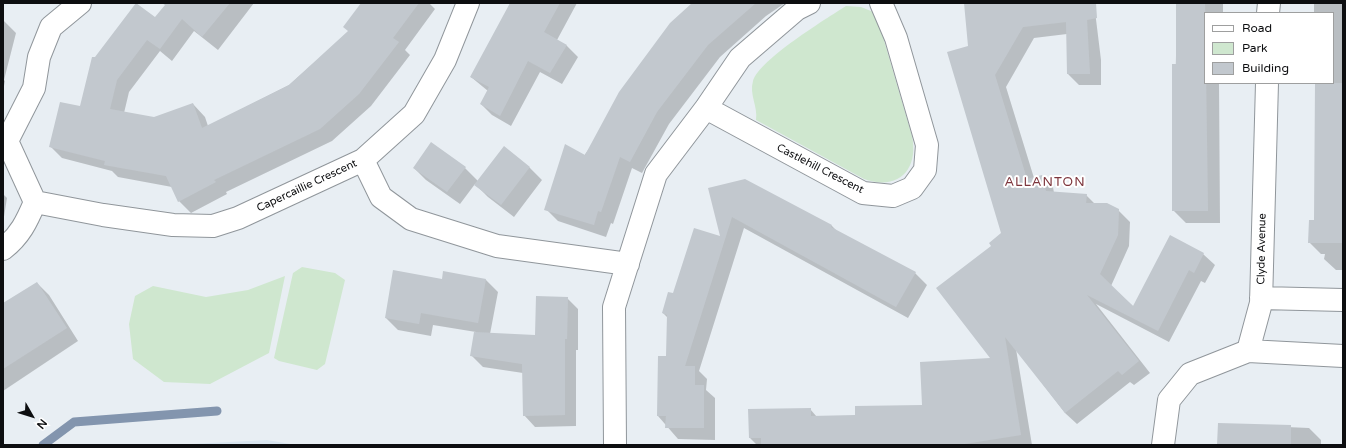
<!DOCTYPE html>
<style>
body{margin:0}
#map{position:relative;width:1346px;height:448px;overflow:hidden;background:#e8eef3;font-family:"Varela Round",sans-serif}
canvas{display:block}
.frame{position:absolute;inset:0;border:4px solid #0d0e10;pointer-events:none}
.legend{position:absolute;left:1204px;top:12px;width:130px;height:72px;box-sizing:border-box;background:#fff;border:1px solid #9e9f9f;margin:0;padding:5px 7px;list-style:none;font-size:12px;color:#0d0e10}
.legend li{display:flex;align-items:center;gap:8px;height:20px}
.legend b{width:20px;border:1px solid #9e9f9f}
.north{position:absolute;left:12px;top:396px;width:40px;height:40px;-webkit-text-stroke:3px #fff;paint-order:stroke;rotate:129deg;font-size:11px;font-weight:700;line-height:16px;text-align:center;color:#0d0e10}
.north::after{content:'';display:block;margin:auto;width:14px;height:18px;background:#0d0e10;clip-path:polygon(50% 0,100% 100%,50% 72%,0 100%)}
</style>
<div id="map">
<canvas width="1346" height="448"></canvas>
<div class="frame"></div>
<ul class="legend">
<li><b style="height:5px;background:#fff"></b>Road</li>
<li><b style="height:11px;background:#cfe7cf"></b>Park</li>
<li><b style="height:11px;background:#c2c8ce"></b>Building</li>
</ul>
<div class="north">N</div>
</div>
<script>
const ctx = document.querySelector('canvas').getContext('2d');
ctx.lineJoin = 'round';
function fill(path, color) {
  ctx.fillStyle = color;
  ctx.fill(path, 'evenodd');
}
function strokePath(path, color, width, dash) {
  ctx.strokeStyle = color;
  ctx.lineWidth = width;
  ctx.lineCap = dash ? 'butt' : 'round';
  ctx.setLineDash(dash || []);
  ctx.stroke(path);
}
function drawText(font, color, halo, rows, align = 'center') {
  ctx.font = font + ' "Varela Round",sans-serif';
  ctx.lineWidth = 4;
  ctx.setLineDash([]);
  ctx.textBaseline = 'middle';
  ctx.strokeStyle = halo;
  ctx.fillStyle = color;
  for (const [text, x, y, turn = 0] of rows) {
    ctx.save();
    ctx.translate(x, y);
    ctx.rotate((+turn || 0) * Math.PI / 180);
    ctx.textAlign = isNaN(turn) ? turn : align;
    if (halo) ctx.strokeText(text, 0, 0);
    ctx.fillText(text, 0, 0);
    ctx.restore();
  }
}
fill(new Path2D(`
 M267,440L296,445H173Z`), '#d8e4ee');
fill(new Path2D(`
 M846,6L861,7L876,13L912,136C919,170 898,191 864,179L756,120C758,106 749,95 753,81C760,59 826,19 846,6Z
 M302,267L335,273L345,280L325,364L317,370L279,361L274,358L293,273Z
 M285,276L269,353L210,384L164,382L133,359L129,324L135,296L153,286L206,297L248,290Z`), '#cfe7cf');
fill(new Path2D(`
 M168,3H254L218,50L194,31L172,61L160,51L129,92L124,113L154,118L193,104L205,117L208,126L289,85L349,32L362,3H429L435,9L405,50L410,55L371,106L332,141L226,192L227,194L191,213L179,201L172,187L118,177L112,171L62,158L50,146L80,108L95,58L155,19Z
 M511,3H577L557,40L567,46L578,57L562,84L540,72L511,126L492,115L481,104L488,91L471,77Z
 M693,3H785L766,16L720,57L669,124L642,173L632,168L613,224L611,223L606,237L558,221L546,209Z
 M965,3H1094L1101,60V85H1079L1068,74L1067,34L1034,38L1006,87L1034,178L1041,176L1053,187L1054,193L1086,195L1095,204L1118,210L1130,222L1129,246L1111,286L1134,307L1203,254L1215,265L1205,283L1201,281L1169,342L1096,304L1150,373L1134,385L1130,382L1077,424L1065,413L1016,349L1032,445H757L750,438L810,409L817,417L856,416L924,406L992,359V246L1003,233L969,46Z
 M1177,3H1223V13H1205V83H1219L1220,223H1186L1173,210Z
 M1314,3H1343V270H1336L1324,259L1325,254H1321L1309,242L1315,221V83H1333V13H1314Z
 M3,20L16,33L4,80L5,81L3,91Z
 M504,148L530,168L542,180L514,217L488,197L475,184L460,204L426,180L414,168H465L478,181Z
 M745,180L832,226L838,232L915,273L927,285L908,318L744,228L699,371L707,379L706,390L715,398V440L678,439L658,416L667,357L668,318L663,313L674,295L721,238Z
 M3,194L7,198L3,223Z
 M443,280H486L498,292L490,334L536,336L567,298L578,309V350H576V426L535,427L524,415L523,373L483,367L471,355L476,332L433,325L431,336L398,330L386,318Z
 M37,283L49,295L78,341L3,391V305Z
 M1218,424L1309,428L1321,440V445H1218Z`), '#0003');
strokePath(new Path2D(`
 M43,445L74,422L217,411`), '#8395ae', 9);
fill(new Path2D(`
 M136,3L155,17L165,5L162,3H230L202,37L182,19L160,49L147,40L117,80L110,109L154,117L193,103L202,128L289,85L348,31L343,27L361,3H419L393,38L399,42L359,94L320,129L214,180L216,182L178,202L166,176L104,165L105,161L49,147L60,102L80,106L92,57H95Z
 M510,3H560L544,32L567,45L550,73L528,61L500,116L480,104L489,87L470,77Z
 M692,3H756L708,45L657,112L630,162L620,157L601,212L598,211L594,225L544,210L565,144L585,155L619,92L670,23Z
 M964,3H1096L1097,18L1087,20L1090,74H1067L1066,22L1023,27L995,75L1027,179L1042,175L1046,191L1087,194L1086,203H1107L1119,209L1118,235L1100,274L1133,306L1170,235L1204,253L1194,273L1189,270L1158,331L1087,295L1139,361L1122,375L1118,371L1065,413L1005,337L1021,435L958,445H761V438H749L748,409L811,408V416L855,415V406L922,405L920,362L990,358L936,288L991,246L989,243L1001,233L947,52L968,46Z
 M1176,3H1205L1208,211H1172V64H1176Z
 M1315,83H1343V243H1308L1309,220H1314Z
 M431,142L466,167L447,192L413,168Z
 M504,146L530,167L501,205L474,185Z
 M745,179L832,225L831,227L916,272L896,307L732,217L685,366H695V385H704V428H665L666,416H657L658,356H666L667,315L662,313L668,292L673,293L694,228L720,236L708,188Z
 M393,270L442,279L443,271L486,279L478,323L421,313L419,324L385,318Z
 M37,282L67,328L3,369V303Z
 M536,296L568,297L567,339H565V415L523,416L522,364L470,356L474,332L535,335Z
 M1218,423L1291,425V445H1217Z`), '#c2c8ce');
const street = new Path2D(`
 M1268,13L1269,3
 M706,108L863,193L893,196L912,188L925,170L927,145L896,38L881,3
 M7,141L34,88L39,57L51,27L80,3
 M7,141L35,202
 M363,160L381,197L411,219L497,246L628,264
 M35,202L103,215L173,225L213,226L238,218L363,160L414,114L445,60L468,3
 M3,249C20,236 27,221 35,202
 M1261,298L1343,300
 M1248,351L1261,303L1267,83
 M615,445L614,307L656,174L706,108L740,58L797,9L809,3
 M1163,445L1169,400L1190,374L1248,351L1343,356`);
strokePath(street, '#90969b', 24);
strokePath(street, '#fff', 22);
drawText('11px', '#0d0e10', '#fff', [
 ["Castlehill Crescent",820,169,27],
 ["Capercaillie Crescent",307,186,-25],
 ["Clyde Avenue",1262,249,-89]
]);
ctx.letterSpacing = '1px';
drawText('13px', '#7d353c', '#fff', [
 ["ALLANTON",1045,183]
]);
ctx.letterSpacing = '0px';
</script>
